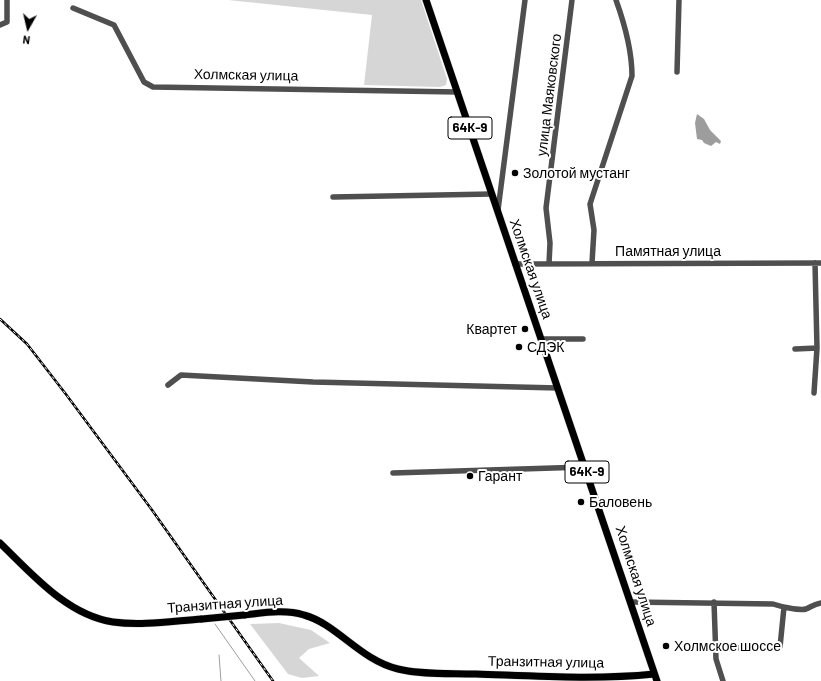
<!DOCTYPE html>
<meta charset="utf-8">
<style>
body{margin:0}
#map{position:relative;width:821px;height:681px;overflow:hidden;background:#fff;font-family:Barlow,sans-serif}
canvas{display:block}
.north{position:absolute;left:8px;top:8px;width:40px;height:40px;-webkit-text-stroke:3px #fff;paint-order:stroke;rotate:188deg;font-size:11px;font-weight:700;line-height:16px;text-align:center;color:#000}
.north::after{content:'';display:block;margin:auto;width:14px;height:18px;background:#000;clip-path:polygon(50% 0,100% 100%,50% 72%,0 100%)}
</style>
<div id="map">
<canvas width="821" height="681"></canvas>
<div class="north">N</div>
</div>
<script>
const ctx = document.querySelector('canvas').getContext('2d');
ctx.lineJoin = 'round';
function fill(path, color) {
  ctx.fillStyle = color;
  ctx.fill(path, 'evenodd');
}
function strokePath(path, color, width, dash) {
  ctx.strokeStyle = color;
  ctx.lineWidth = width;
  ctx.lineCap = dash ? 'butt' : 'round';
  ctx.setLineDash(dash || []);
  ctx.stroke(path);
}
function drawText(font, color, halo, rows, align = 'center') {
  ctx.font = font + ' Barlow,sans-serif';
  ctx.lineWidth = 4;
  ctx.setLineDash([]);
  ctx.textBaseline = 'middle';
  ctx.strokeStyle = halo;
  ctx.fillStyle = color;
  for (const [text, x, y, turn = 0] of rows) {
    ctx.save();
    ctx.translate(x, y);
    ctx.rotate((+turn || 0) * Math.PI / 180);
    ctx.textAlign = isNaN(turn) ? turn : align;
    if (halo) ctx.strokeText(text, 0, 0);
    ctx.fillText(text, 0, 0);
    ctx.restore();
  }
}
fill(new Path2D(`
 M228,0H421L447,79L446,85L440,87L364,85L372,15Z
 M279,623L311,630L330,643L309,649L299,658L319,676L302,678L288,674L250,624Z`), '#d6d6d6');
fill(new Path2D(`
 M697,114L704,119L710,130L721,141L720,144L716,142L711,146L704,143L702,140L697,139L695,123Z`), '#9d9d9d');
strokePath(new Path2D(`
 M215,624L255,681
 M219,655L221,681`), '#9d9d9d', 1);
const major = new Path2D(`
 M426,0L657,681
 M0,543C32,574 67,615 113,622C142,626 173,621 202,619
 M244,615C263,613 284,609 304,615C337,624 360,660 398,669C422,675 451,673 476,674C535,676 596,680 654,674`);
strokePath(major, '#dbdbdb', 8);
strokePath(new Path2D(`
 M73,8L114,25L144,82L153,87L458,92
 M0,25L7,22V0
 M677,72L679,0
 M333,197L492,194
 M498,210L525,0
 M592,263L594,230L590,204L632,76C632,50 625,25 616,0
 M515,264L821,263
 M549,264L550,243L546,208L572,0
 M541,339H583
 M795,349L817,348
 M168,385L181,375L313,382L558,388
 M814,393L817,348L815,263
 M393,473L585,467
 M631,602L773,604C779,606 799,611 806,609C811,607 814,604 821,603
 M714,602L716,659L723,681
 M715,648L780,647L784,607`), '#4f4f4f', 5.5);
strokePath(major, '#000', 7);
const rail = new Path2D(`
 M0,319L27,344L65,393L152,510L273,681`);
strokePath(rail, '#000', 2.5);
strokePath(rail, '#fff', 1, [3]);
const majorBridge = new Path2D(`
 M202,619L244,615`);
strokePath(majorBridge, '#dbdbdb', 8, []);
strokePath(majorBridge, '#000', 7);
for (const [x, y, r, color] of [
 [515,173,4,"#000"],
 [525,329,4,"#000"],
 [519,347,4,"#000"],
 [470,476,4,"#000"],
 [581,502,4,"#000"],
 [666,646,4,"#000"]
]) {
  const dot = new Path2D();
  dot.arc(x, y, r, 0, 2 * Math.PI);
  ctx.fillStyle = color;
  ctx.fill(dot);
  strokePath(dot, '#fff', 1.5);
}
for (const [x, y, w] of [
 [470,128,44],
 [587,472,44]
]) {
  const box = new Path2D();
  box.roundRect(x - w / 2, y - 11, w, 22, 3);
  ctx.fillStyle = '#fff';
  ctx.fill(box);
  strokePath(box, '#000', 1);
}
drawText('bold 13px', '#000', null, [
 ["64К-9",470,128],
 ["64К-9",587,472]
]);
drawText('14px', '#000', '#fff', [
 ["Холмская улица",246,75,1],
 ["улица Маяковского",549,95,-83],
 ["Памятная улица",668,251],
 ["Холмская улица",531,269,71],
 ["Холмская улица",636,576,72],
 ["Транзитная улица",225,604,-4],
 ["Транзитная улица",546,662,1]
]);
drawText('14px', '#000', '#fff', [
 ["Золотой мустанг",523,173],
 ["Квартет",517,329,"right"],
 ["СДЭК",527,347],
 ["Гарант",478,476],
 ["Баловень",589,502],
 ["Холмское шоссе",674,646]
], 'left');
</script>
